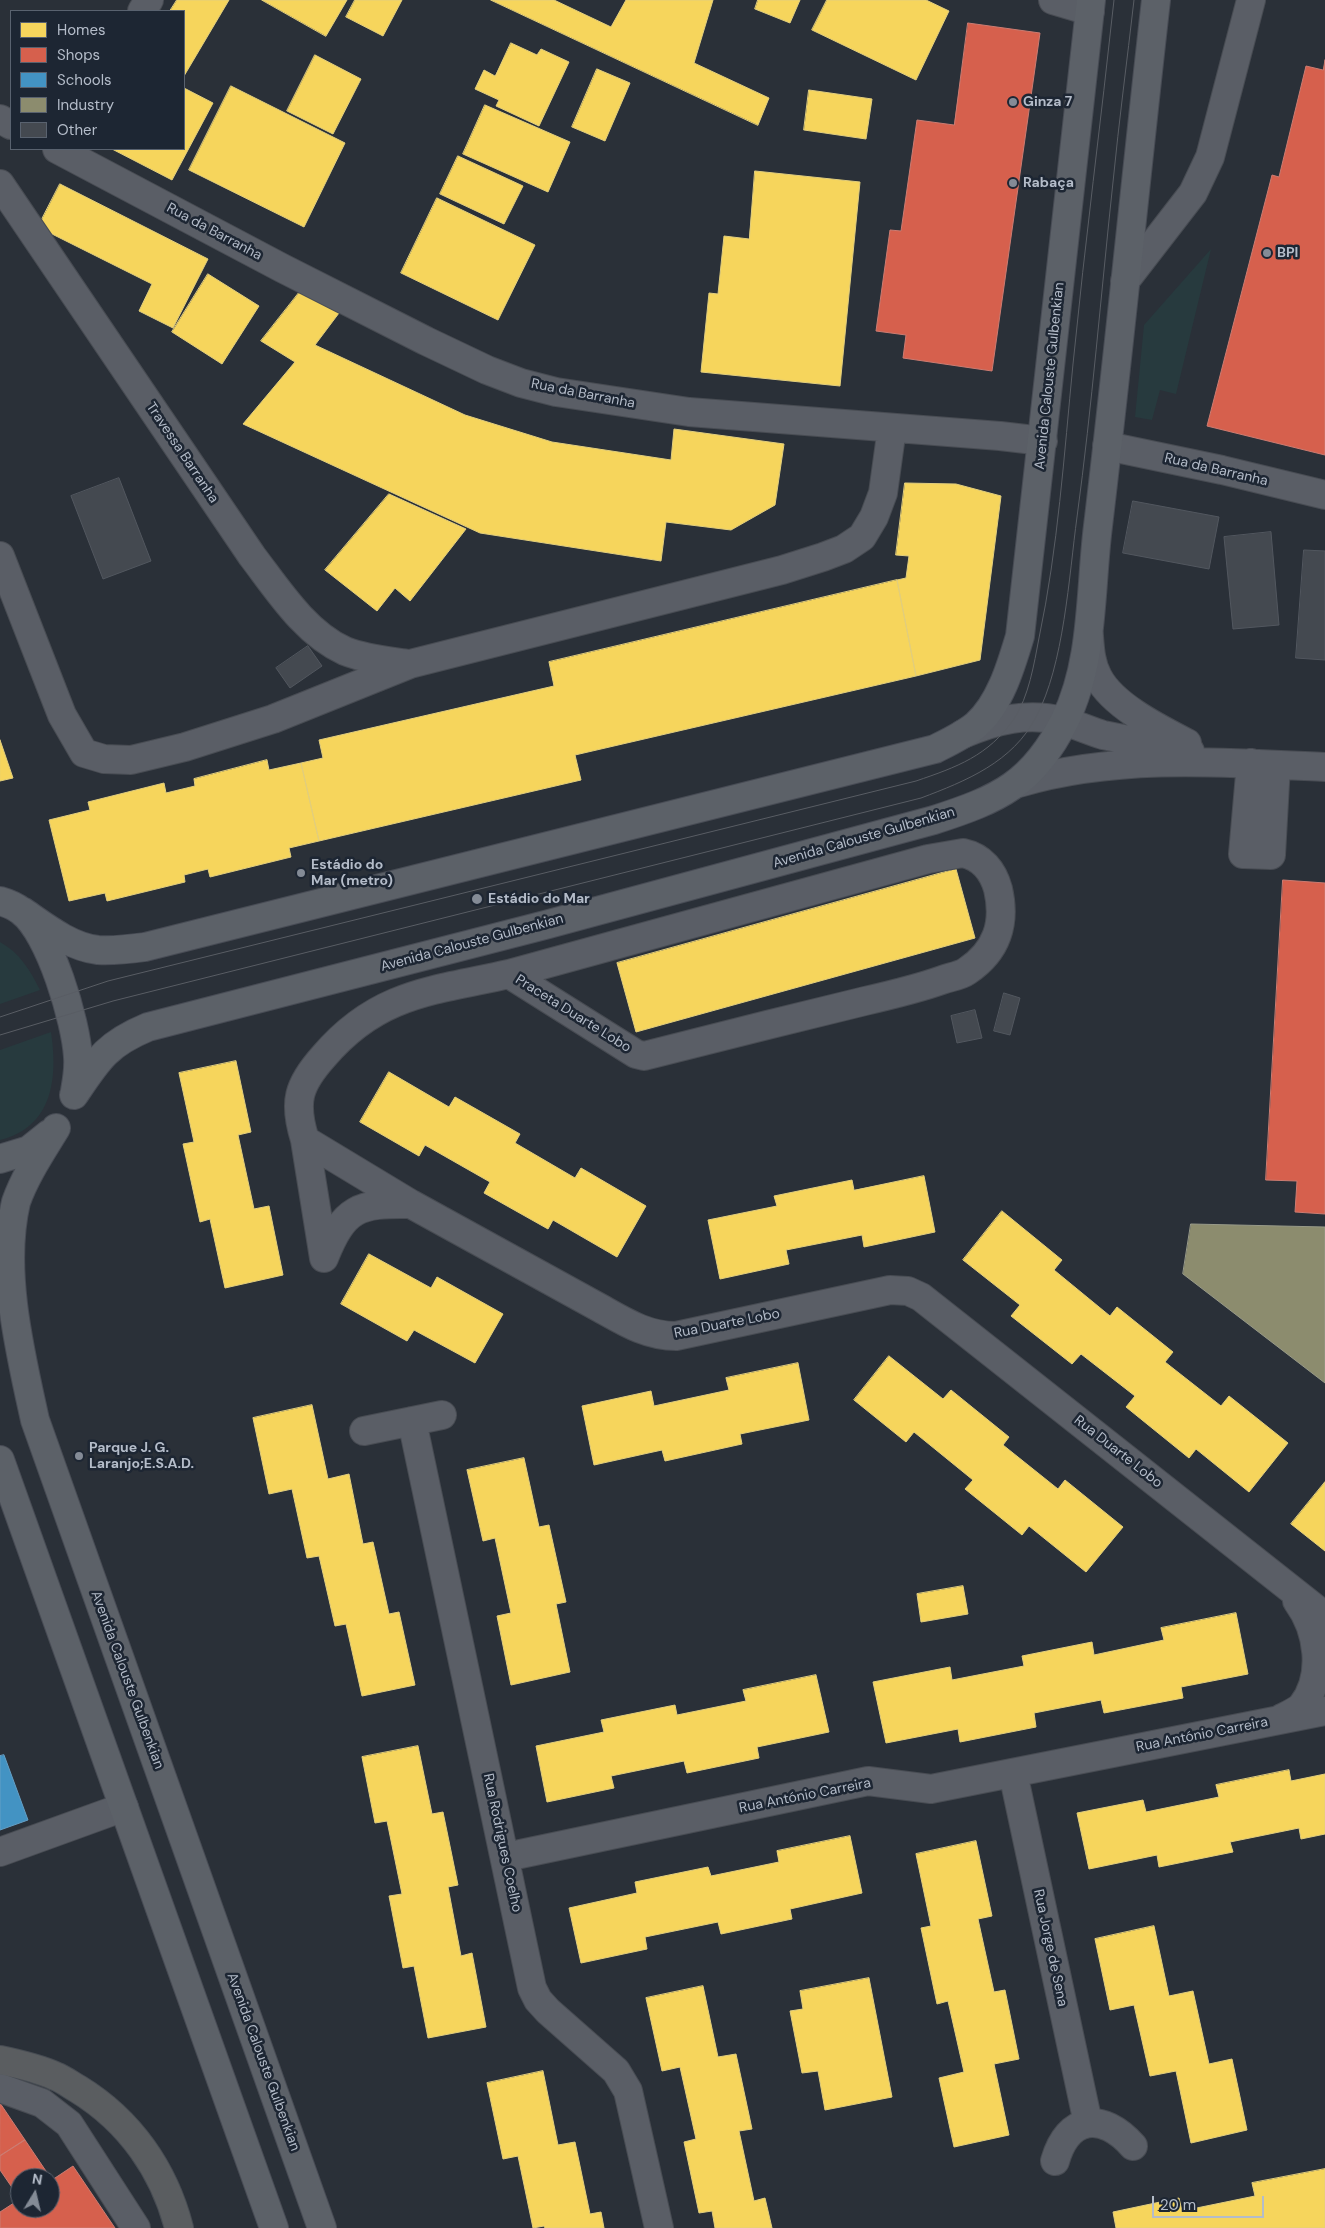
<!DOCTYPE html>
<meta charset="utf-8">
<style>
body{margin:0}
#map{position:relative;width:1325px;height:2228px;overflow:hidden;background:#2a3038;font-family:"DM Sans",sans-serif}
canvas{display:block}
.legend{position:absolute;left:10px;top:10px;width:175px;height:140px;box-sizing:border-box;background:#1d2633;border:1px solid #59626f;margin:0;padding:6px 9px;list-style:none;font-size:15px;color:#b4bcc9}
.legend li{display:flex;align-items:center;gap:10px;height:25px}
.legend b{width:25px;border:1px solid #59626f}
.north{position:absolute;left:10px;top:2168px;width:50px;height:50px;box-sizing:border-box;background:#1d2633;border:1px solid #59626f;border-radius:50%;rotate:9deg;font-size:14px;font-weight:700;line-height:20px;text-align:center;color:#b4bcc9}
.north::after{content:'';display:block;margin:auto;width:18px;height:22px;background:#848b96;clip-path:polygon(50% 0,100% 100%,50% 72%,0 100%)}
.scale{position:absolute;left:1152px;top:2196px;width:112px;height:22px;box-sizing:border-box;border:2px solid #b4bcc9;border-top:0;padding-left:6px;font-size:15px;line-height:18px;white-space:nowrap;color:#b4bcc9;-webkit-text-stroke:4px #1d2633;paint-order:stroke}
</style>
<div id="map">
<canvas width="1325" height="2228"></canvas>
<ul class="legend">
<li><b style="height:14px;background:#f6d55c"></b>Homes</li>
<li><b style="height:14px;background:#d6604d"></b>Shops</li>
<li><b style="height:14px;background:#4393c3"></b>Schools</li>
<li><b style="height:14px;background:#8c8c6e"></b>Industry</li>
<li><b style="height:14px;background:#444950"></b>Other</li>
</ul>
<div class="north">N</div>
<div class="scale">20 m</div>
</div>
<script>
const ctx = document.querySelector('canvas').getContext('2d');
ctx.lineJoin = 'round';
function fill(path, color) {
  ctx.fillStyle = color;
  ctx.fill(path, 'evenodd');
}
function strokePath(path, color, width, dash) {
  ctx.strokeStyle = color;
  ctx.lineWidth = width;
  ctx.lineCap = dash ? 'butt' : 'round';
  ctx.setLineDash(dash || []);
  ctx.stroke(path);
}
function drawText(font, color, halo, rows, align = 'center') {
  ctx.font = font + ' "DM Sans",sans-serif';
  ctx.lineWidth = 5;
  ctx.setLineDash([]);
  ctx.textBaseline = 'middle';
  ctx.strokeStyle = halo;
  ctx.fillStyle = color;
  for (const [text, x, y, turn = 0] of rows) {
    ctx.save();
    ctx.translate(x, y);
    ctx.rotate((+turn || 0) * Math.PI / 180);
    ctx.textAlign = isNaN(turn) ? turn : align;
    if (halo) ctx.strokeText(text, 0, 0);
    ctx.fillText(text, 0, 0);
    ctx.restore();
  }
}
fill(new Path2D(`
 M1211,249L1176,394L1160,390L1152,420L1135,417L1144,325Z
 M0,942C20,953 30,970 40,990L0,1004Z
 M51,1032C58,1078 53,1127 0,1140V1050Z`), '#273a3e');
const homes = new Path2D(`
 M177,0H229L184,76V11H170Z
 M262,0H347L326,36Z
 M355,0H402L383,36L346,17Z
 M491,0H554L611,27L626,0H713L694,63L769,98L758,125Z
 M758,0H800L790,23L755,9Z
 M827,0H926L949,11L916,80L812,30Z
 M511,43L537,55L541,49L569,62L539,126L496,106L499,100L475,89L484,70L495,76Z
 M315,55L361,79L333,134L287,111Z
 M597,69L630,83L605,141L572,127Z
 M231,86L345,143L304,227L189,170Z
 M184,88L213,103L172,180L112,149H184Z
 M809,90L872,99L866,139L804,130Z
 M485,105L570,142L548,192L463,154Z
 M458,156L523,186L504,224L440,194Z
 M755,171L860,182L840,386L701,372L709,293L718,294L724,236L749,239Z
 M60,184L208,259L173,328L139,311L152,284L38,227Z
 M437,198L535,245L498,320L401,273Z
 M208,274L259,306L222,364L172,332Z
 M302,289L342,309L315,345L465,415L552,442L671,460L674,429L784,444L775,505L731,530L666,522L661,561L480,533L243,424L295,362L261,341Z
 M905,483L956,484L1001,496L980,660L916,676L897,580L906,578L909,556L896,555Z
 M389,494L466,529L410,601L395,588L377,611L325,570Z
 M897,580L916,676L575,755L581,780L319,841L301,763L323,758L319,740L554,686L549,662Z
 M0,740L13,778L0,781Z
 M267,760L269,770L301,763L319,841L289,848L291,857L210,877L208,869L184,875L185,882L107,901L105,893L69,901L49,820L90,810L88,802L164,783L166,793L195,786L194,779Z
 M956,869L975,938L636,1032L617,963Z
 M236,1061L251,1132L238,1135L254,1209L269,1206L283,1275L225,1288L210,1219L200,1222L183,1144L194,1142L179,1073Z
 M389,1072L449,1107L455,1097L520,1134L515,1143L575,1178L581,1168L646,1206L617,1257L553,1220L548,1229L484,1193L490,1182L425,1145L419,1156L360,1122Z
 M924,1176L935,1232L864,1247L862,1235L786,1250L789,1264L720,1279L708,1220L777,1206L774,1196L852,1180L854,1190Z
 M1002,1211L1062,1260L1054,1270L1110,1316L1117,1307L1173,1352L1165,1362L1221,1406L1229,1396L1288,1443L1249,1492L1196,1449L1189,1458L1126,1407L1135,1396L1081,1354L1072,1364L1011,1316L1020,1305L963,1260Z
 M369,1254L431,1288L437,1277L503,1314L475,1363L414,1330L407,1341L341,1304Z
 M889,1356L943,1399L951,1390L1009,1437L1003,1445L1058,1489L1065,1480L1123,1527L1086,1572L1029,1526L1022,1535L965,1489L973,1480L914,1432L906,1442L854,1400Z
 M798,1363L809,1420L740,1434L742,1444L665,1461L662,1450L594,1465L582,1406L651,1391L654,1406L729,1390L726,1378Z
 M312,1405L328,1479L349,1474L363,1544L373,1542L389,1614L399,1612L415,1685L362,1696L346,1624L335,1626L319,1556L307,1558L292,1489L269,1494L253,1418Z
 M524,1458L539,1527L549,1525L566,1602L556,1604L570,1672L511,1685L497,1616L511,1613L495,1538L483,1541L467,1470Z
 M1325,1482V1551L1291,1524Z
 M963,1586L968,1614L921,1622L917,1594Z
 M1236,1613L1248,1674L1181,1687L1183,1698L1104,1713L1101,1700L1034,1713L1036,1727L960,1742L958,1729L886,1743L873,1682L950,1667L952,1680L1024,1666L1022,1656L1092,1642L1094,1655L1164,1640L1161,1628Z
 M816,1675L829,1732L757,1747L759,1758L687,1773L684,1761L611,1776L614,1788L547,1802L536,1746L604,1732L601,1720L675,1705L677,1715L746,1701L743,1690Z
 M418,1746L432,1814L443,1812L458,1885L448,1887L461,1956L472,1953L486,2027L428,2038L414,1966L403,1968L389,1896L402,1894L387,1821L375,1823L362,1757Z
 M1289,1770L1291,1781L1325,1774V1834L1301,1839L1299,1828L1230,1842L1233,1852L1159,1867L1157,1855L1089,1869L1077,1813L1143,1800L1146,1812L1219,1797L1216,1785Z
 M850,1836L862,1893L790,1909L792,1919L721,1934L718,1922L645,1937L647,1949L581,1963L569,1908L637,1893L635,1882L708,1867L711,1876L779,1862L777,1851Z
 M976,1841L992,1916L978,1919L994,1992L1005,1990L1019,2059L994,2064L1009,2135L954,2147L939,2078L964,2072L948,2001L937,2004L921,1928L931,1926L916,1854Z
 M1154,1926L1169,1996L1193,1991L1209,2064L1232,2059L1247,2130L1191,2143L1176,2071L1150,2076L1134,2005L1110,2010L1095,1939Z
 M869,1978L892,2097L825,2110L818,2071L802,2073L790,2011L803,2009L800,1991Z
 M703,1986L718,2057L736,2054L752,2129L739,2131L754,2201L765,2198L772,2228H715L712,2211L699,2213L684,2142L696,2139L680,2067L662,2071L646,1998Z
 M543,2071L558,2145L575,2142L590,2214L601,2212L604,2228H545L544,2226L533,2228L518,2156L503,2159L487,2083Z
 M1325,2169V2228H1116L1113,2212L1179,2198L1182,2211L1255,2196L1252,2183Z`);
fill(homes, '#f6d55c');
strokePath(homes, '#e2ce7d', 1);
const shops = new Path2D(`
 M968,23L1040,33L992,371L903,358L906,335L876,331L890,230L901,231L917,120L954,125Z
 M1325,60V455L1207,426L1272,175L1279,177L1306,66L1323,70Z
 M1283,880L1325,883V1214L1295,1212L1297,1181L1266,1180Z
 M0,2103L25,2140L0,2156Z
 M25,2140L52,2180L73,2166L115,2228H0V2212L20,2199L0,2170V2156ZM20,2178H50V2208H20Z`);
fill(shops, '#d6604d');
strokePath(shops, '#cc7c72', 1);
const schools = new Path2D(`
 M4,1755L28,1820L0,1830V1756Z`);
fill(schools, '#4393c3');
strokePath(schools, '#659fc5', 1);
const industry = new Path2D(`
 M1191,1224L1325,1227V1383L1183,1274Z`);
fill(industry, '#8c8c6e');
strokePath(industry, '#989a89', 1);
const building = new Path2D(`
 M119,478L151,561L103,579L71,496Z
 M1133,501L1219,517L1209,569L1123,553Z
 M1271,532L1279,625L1233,629L1224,537Z
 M1304,550L1325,551V660L1296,658Z
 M308,646L322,666L290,688L276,668Z
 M1004,993L1020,998L1010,1035L994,1031Z
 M975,1010L982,1038L957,1043L951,1016Z`);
fill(building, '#444950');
strokePath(building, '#52575f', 1);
const minor = new Path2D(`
 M1053,0L1090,11
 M142,11L149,0
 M0,119L11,125
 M57,149L282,268L426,341L487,370L521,383L556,392L689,412L1000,436L1043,441
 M0,184L252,556C278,590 305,633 345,651C365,659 388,661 409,664
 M1125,281L1193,193L1210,157L1251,0
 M1107,446L1222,470L1325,495
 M0,556L62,715L84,753L104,759L131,760L185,747L273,719L410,664L782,570L823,557L844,549L862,537L874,517L883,493L892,428
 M1089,636C1090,651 1091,664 1098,677C1113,706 1160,729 1187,743
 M963,734C996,720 1027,712 1063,721C1077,725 1090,731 1103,735C1132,741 1161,746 1190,751
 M1251,763L1243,854L1271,855L1276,765
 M1019,783C1116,754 1224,762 1325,767
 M963,853C982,857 993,871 998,889C1006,923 997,951 967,971C960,976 950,977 942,980C917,989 891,995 865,1001C791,1019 718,1037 644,1056L636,1054L509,974L928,859Z
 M509,974C432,991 378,993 324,1056C298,1085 293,1102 305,1140L411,1204L600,1308C625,1322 647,1336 676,1336L890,1290L908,1291L921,1297L1325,1616
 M305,1140L324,1258
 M324,1258C344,1208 358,1203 411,1204
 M412,1421L532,1988L538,2000L548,2011L616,2071L628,2091L659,2228
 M364,1431L442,1415
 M1282,1718C1288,1715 1297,1711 1302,1706C1325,1676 1319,1631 1297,1601
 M1013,1773L1088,2123
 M0,1852L124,1807
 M506,1857L868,1781L931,1789L1325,1711
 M0,2088L42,2103L69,2124L136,2228
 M1055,2161C1068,2116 1102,2111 1133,2146`);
const major = new Path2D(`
 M0,901C7,903 15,906 21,911C50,932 76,1022 78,1057C79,1069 77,1080 75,1091
 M22,911C44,926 70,947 98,950C114,951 130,949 145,947L935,749C949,742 964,735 976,725C1000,704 1011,666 1020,636L1091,0
 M74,1095C98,1059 107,1044 148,1027L545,925L934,820C999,799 1033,784 1065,720C1094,662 1090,589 1098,526C1119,351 1136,175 1156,0
 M56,1128C42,1151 25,1176 16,1202C0,1270 20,1352 35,1420L322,2228
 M0,1159L29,1150L49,1134
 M0,1460L274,2228`);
const highway = new Path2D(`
 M0,2060C19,2064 37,2068 55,2076C63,2079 71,2085 78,2089C130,2121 164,2170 179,2228`);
strokePath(minor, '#484c53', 30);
strokePath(major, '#484c55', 30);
strokePath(highway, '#474c53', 30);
strokePath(minor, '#5a5e66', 28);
strokePath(major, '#5c6168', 28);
strokePath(highway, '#5a5d60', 28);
strokePath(new Path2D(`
 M0,1017L108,981L916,781C957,767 988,756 1014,719C1029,696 1034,664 1039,638C1058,548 1064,455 1073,364C1085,242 1101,121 1114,0
 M0,1035L113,1001L921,798C966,781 1013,762 1036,717C1064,665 1069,576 1077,517C1092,406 1101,294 1113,182C1119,121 1127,61 1134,0`), '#595d64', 1);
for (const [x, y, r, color] of [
 [1013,102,5,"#848b96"],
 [1013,183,5,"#848b96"],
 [1267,253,5,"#848b96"],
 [301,873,5,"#848b96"],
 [477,899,6,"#848b96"],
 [79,1456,5,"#848b96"]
]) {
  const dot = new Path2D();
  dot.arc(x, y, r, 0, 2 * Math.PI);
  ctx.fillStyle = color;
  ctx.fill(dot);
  strokePath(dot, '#1d2633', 2);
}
drawText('bold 14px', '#b4bcc9', '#1d2633', [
 ["Ginza 7",1023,102],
 ["Rabaça",1023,183],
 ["BPI",1277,253],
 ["Estádio do",311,865],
 ["Mar (metro)",311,881],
 ["Estádio do Mar",488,899],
 ["Parque J. G.",89,1448],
 ["Laranjo;E.S.A.D.",89,1464]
], 'left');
drawText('14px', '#b4bcc9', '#1d2633', [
 ["Rua da Barranha",214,232,28],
 ["Avenida Calouste Gulbenkian",1050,376,-84],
 ["Rua da Barranha",583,394,11],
 ["Travessa Barranha",182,453,56],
 ["Rua da Barranha",1216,470,13],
 ["Avenida Calouste Gulbenkian",864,838,-16],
 ["Avenida Calouste Gulbenkian",472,943,-15],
 ["Praceta Duarte Lobo",573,1014,32],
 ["Rua Duarte Lobo",727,1324,-11],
 ["Rua Duarte Lobo",1118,1452,38],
 ["Avenida Calouste Gulbenkian",127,1680,70],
 ["Rua António Carreira",1202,1735,-11],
 ["Rua António Carreira",805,1796,-11],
 ["Rua Rodrigues Coelho",502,1843,78],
 ["Rua Jorge de Sena",1050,1948,78],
 ["Avenida Calouste Gulbenkian",263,2062,70]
]);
</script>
